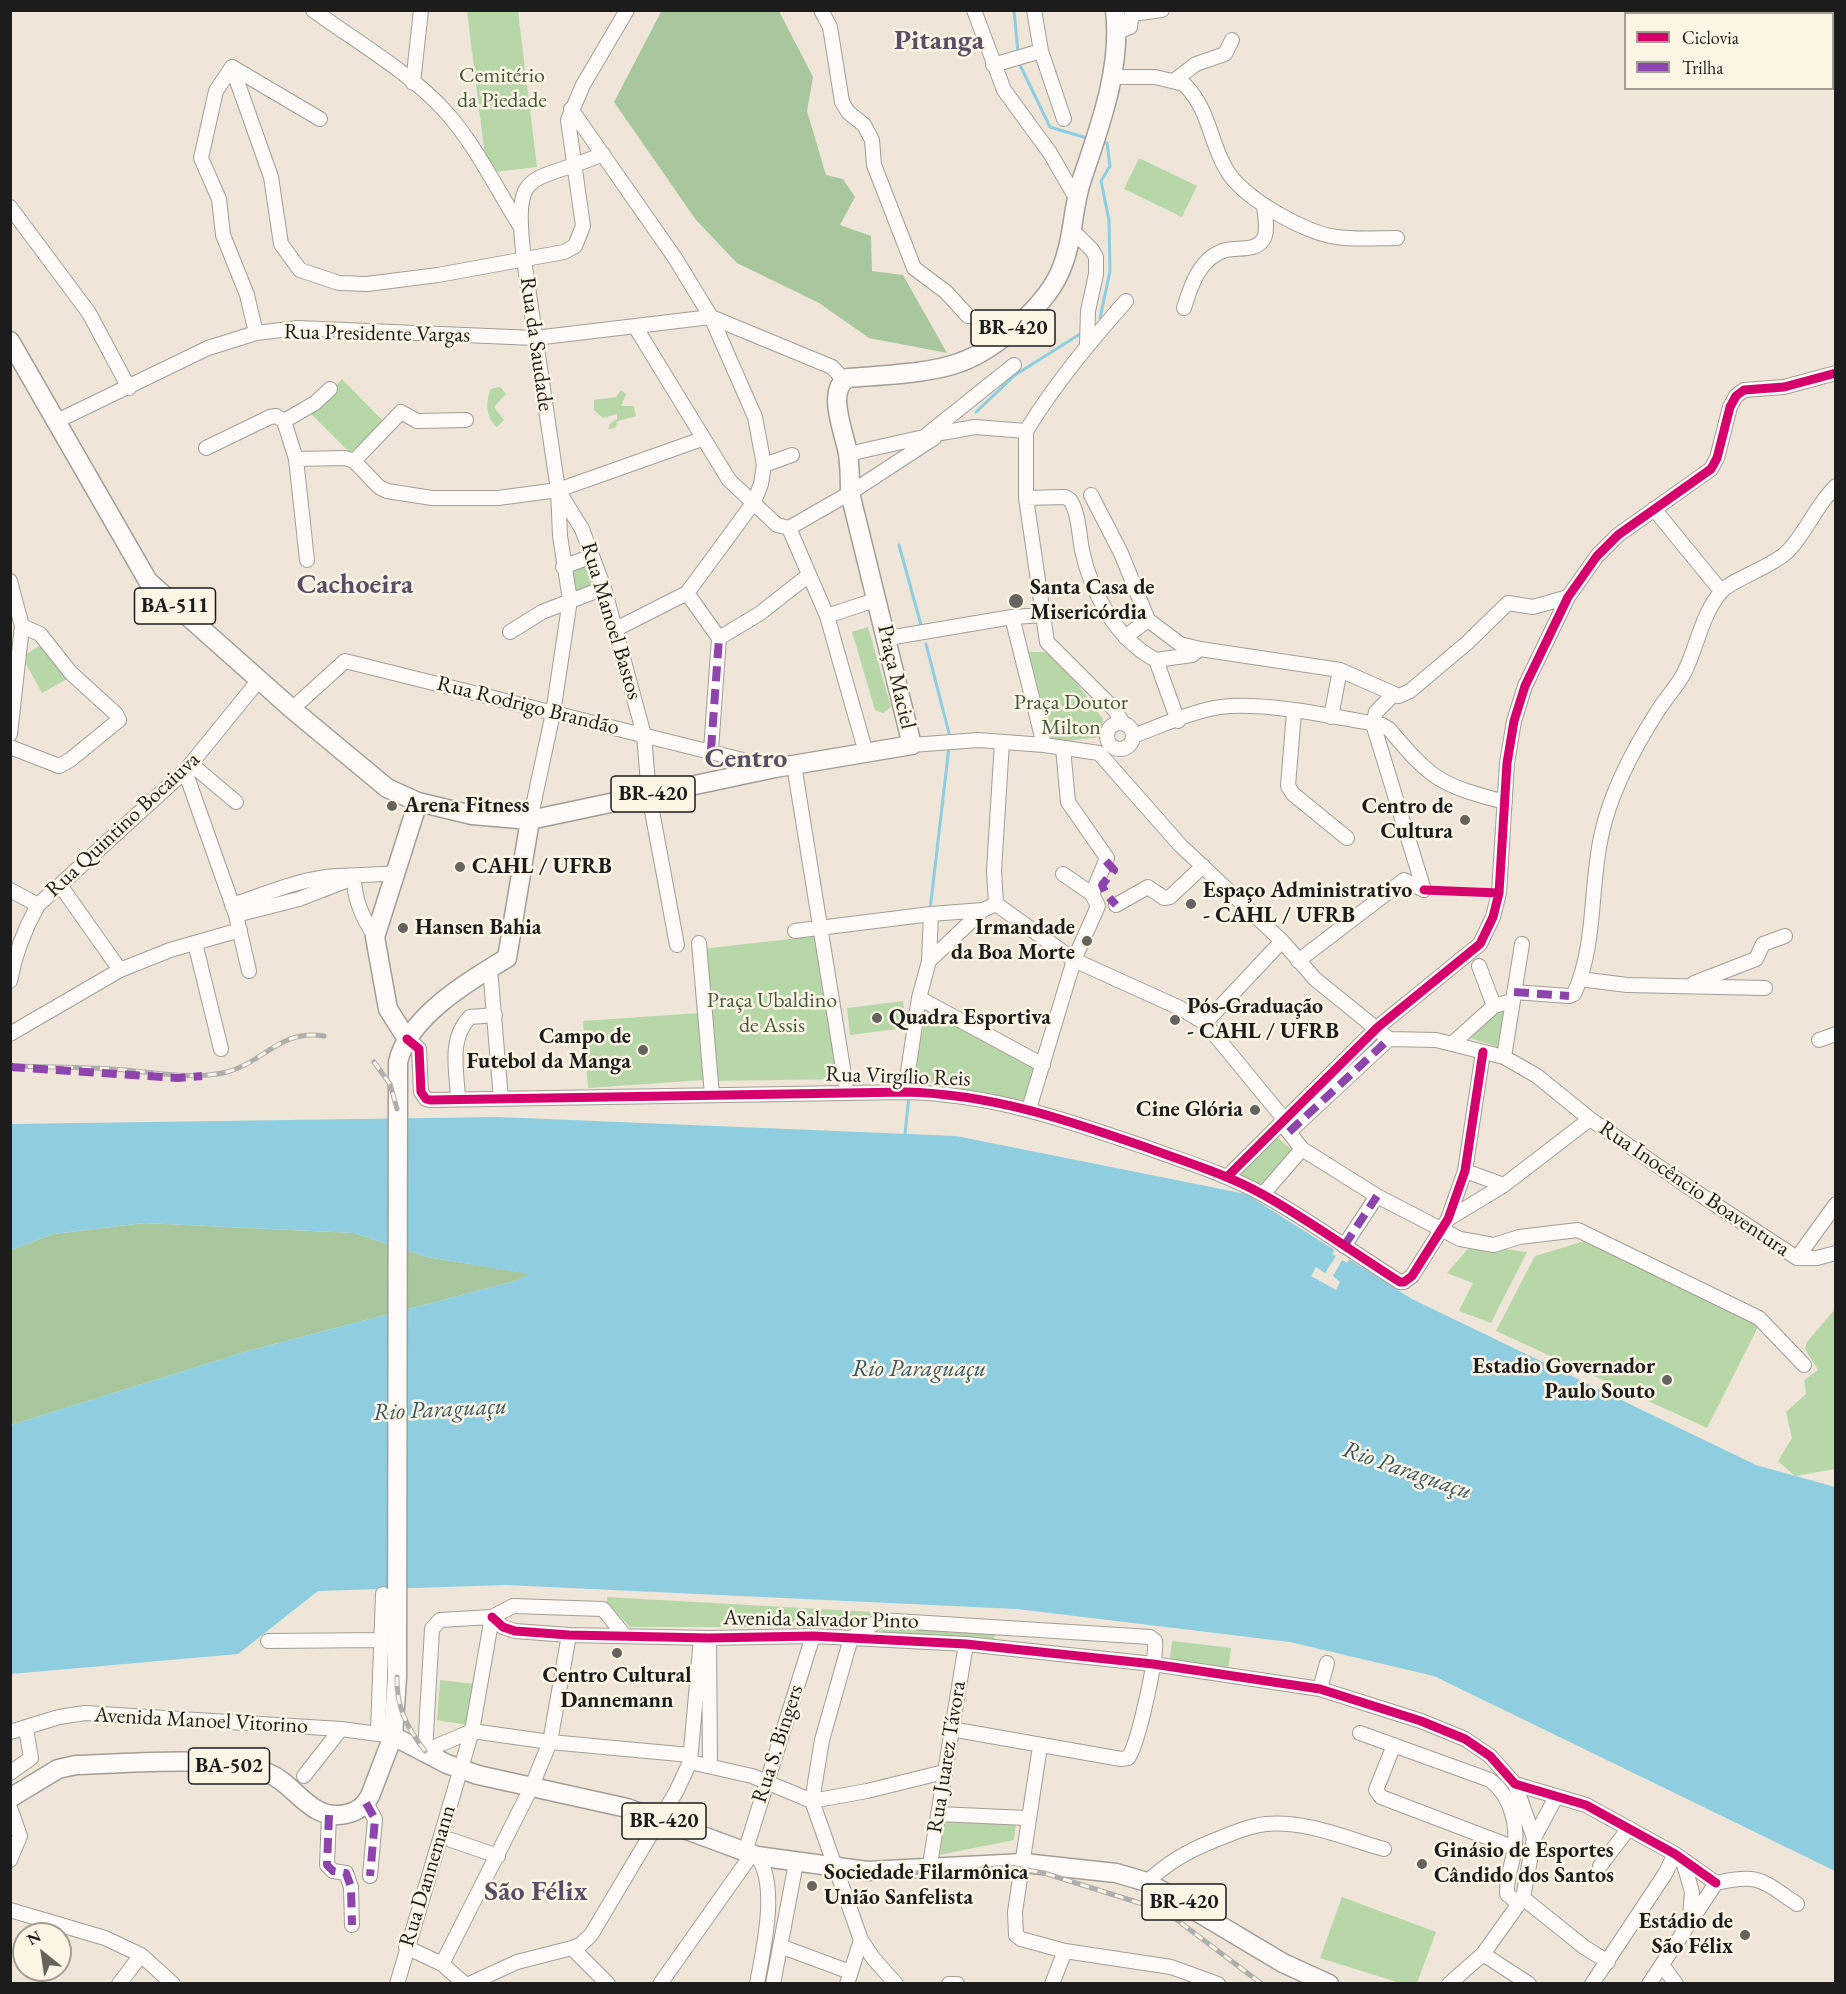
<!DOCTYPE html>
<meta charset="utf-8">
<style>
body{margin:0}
#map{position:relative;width:1846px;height:1994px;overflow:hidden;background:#efe6d9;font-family:"EB Garamond",serif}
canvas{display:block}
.frame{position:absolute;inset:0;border:12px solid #1c1c1c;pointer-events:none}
.legend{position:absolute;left:1624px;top:12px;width:210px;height:78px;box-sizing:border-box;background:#fcf5e5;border:2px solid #a29e95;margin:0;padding:8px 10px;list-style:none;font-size:18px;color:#1c1c1c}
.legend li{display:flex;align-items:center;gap:12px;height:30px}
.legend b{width:30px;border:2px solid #a29e95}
.north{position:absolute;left:12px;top:1922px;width:60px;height:60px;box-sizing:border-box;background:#fcf5e5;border:2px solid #a29e95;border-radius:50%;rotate:330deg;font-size:16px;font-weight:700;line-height:24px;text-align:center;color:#1c1c1c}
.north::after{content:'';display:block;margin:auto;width:21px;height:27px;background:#66635e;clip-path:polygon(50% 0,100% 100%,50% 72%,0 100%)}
</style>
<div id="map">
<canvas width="1846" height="1994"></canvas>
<div class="frame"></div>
<ul class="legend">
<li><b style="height:8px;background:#d6006c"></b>Ciclovia</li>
<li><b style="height:8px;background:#8e44ad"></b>Trilha</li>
</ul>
<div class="north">N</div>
</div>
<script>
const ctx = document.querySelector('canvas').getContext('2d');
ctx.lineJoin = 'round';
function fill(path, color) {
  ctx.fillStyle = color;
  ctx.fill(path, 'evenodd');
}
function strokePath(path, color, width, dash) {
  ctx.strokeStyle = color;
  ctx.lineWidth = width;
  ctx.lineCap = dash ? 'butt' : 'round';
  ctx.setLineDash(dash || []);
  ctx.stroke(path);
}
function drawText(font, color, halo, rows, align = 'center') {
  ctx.font = font + ' "EB Garamond",serif';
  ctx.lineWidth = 5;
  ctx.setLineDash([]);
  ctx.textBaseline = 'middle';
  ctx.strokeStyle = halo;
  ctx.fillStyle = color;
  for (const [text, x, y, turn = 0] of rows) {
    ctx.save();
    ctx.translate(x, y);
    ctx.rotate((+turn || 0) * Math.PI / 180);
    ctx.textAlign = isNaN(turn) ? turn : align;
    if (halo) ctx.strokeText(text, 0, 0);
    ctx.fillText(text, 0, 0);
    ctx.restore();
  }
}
fill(new Path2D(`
 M467,11H518L537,167L487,173Z
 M1139,158L1197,186L1182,217L1124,189Z
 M342,379L384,422L352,455L309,412Z
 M500,387L506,394L494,407L504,420L497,427C486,419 485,401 491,389Z
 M621,390L626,394L621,406H634L636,416L618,421L615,428L608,429L610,424L617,419V414L603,418L594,410V400L616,397Z
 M589,565L596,585L575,591L572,570Z
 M868,627L891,707L883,713L875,710L852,632Z
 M45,642L67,679L42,693L22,657Z
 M1029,652H1054L1103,719L1101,737L1052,743Z
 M825,935L846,1079L712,1081L702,949Z
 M903,1001L906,1028L850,1035L847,1008Z
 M1506,1004L1498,1047L1457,1034Z
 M928,1009L1035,1066L1023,1101L911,1079Z
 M699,1013L704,1080L588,1088L583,1021Z
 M1270,1131L1294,1152L1254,1195L1223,1178Z
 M1588,1240L1761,1321L1707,1428L1496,1331L1535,1256Z
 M1471,1245L1527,1252L1491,1323L1459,1311L1473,1283L1447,1273Z
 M1835,1309V1469L1795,1476L1778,1461L1792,1438L1786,1412L1806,1394L1804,1380L1818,1370L1805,1349L1807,1342Z
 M607,1597L874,1612L857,1627H630L607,1603Z
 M882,1627L995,1633L994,1640L881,1635Z
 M1172,1641L1231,1648L1228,1673L1169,1666Z
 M440,1680L474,1684L467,1725L437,1720Z
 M940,1816L1016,1823L1014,1840L934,1856Z
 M1342,1897L1436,1932L1417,1983H1400L1320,1958Z`), '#b8d7a9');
fill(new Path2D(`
 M662,10L779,11L813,77L807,111L826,175L843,179L855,197L840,225L871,236L872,271L903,275L947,353L869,338L819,303L737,263L696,220L614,102Z
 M144,1223L354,1233L427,1257L532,1274L515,1281L248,1351L11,1425V1250L53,1234Z`), '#a9c79f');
fill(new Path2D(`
 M498,1117L956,1136L1246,1194L1412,1299L1756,1465L1835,1487V1871L1434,1676L1290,1642L1017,1609L507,1585L318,1591L238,1654L11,1674V1425L248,1351L515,1281L530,1274L427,1257L354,1233L144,1223L53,1234L11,1250V1124Z`), '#8ecee0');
fill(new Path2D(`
 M1336,1247L1351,1257L1347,1263L1342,1260L1333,1276L1340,1282L1336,1290L1311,1276L1316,1267L1325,1273L1336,1256L1332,1254Z`), '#efe6d9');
strokePath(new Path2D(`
 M1014,10L1018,53
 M1019,63L1050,127L1090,139
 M1100,318L1110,271L1109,220L1101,181L1110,166L1107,143L1102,142
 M976,412L1015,375L1080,334
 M899,545L921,625
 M926,644L950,737
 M930,910L949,747
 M905,1134L909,1096`), '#8ecee0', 3);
const minor = new Path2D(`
 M313,10C354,40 412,74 445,111C475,144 496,188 520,226
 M821,10L830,27L842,102L848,112L864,125L872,140L874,165L914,268L946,292L968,316
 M974,10L1004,90L1050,153L1076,198
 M1034,10L1041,51L1064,119
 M1132,14L1162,10
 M1117,32L1130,27L1132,10
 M993,65L1041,51
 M232,67L271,177L281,244L300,270L339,283L367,284L438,275L564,252L575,246L583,226L568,120L583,85L627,10
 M1113,77H1155L1184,84C1210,110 1209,140 1226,169C1241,197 1306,234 1337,237C1357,240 1377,238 1397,238
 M1175,80L1196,64L1225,54L1232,40
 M413,83L421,10
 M571,109L675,258L711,317L755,417L764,465L761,484L754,502L687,593L616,629
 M10,207L89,313L129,388
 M1074,232L1092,250L1096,257V274L1088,311L1087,344
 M1184,308C1191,285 1200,257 1226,250C1239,247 1257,252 1264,238C1268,230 1265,215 1264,206
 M711,317L832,367L844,380
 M636,328L729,480L777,525L789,528L827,616L866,753
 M256,333L247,295L223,235L219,199L201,158L216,91L232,67L320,119
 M57,421L208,348L256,333L298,328L535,338L711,317
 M1026,431V498L1047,642L1114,709L1123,723
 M1026,431C1055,384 1089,343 1126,301
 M930,435L975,427L1026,431
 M206,448L270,417L276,416L284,421
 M848,454L924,437L1014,365
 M296,459L345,458L354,461L379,487L387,491L432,498H498L558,490L702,439
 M354,461L401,412L417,421L466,420
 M764,465L792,455
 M559,492L582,529L604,588L644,735L649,795L677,945
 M1091,495L1121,553L1148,620L1180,644L1200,649L1340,670L1399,696L1410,691L1467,643L1508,603L1533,607L1568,597
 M1026,498L1065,497L1070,500C1079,513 1079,535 1082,550C1091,593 1117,640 1156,660L1178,721
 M1654,509L1721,591
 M789,528L850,493L934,438
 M307,560L296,459L284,421L315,403L330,389
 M563,567L592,556
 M10,581L22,626L10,734
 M687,593L719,638L711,750
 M827,616L878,599
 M1012,617L1044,745
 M510,632L542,612L604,588
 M1125,637L1148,620
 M719,638L759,614L809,575
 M888,638L1012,617L1045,615
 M1156,660L1192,655L1200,649
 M292,709L345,661L775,768
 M1294,712L1288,786L1293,794L1347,838
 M1331,717L1340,670
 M1107 736a13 13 0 1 1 26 0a13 13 0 1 1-26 0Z
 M1373,724L1424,890
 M1373,724L1376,712L1394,694
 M1133,736C1163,725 1198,708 1230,706C1280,704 1333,717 1382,725L1389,729C1432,780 1440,785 1505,802
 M912,745L978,740L1044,745L1099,753
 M10,747L59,766L70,760L119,720L116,714L71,673L40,634L22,626
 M1063,748L1068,802L1107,858L1092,894
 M1099,753L1180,845L1282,941L1315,979L1389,1039L1436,1040L1504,1057L1537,1076L1590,1119L1684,1184L1797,1258
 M191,764L236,802
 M794,765L847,1093
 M185,771L236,915L249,971
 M530,820L553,713L570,600L560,536L558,490L524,260C513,164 528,186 603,154
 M354,877C354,900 363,918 375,937
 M60,885L120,970
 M10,890L38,905
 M996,904L1074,960L1180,1008L1205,1023L1284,1119
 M996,904L994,870L1002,742
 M232,905C266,894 301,878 337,876C356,875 374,875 394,873
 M1116,905L1148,887L1164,898L1170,897L1203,866
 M236,915L299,899L348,880
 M795,931L931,914L983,910L996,904
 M195,943L221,1049
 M699,943L712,1095
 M929,961L983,910
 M1298,961L1404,880L1424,890
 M1479,966L1494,1006
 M490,968L501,1099
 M1580,979L1627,985L1765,988
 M10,981C15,953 24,930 38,905L185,771L259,680
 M1694,983L1756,959L1763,944L1785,936
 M1514,992L1569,996L1574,994C1596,946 1590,888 1601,837C1610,793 1635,746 1659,709C1667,697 1676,687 1683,675C1697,649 1701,615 1721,592C1732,579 1770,568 1787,552C1806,533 1816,505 1836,486
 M919,998L1043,1065
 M1205,1023L1282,941
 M10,1034L120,970L170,950L240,930
 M407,1039L419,1049L421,1092L426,1099L430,1100L905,1092C992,1094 1067,1120 1148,1148C1186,1162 1226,1174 1262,1194C1309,1220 1354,1253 1400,1282H1404L1412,1276L1448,1219L1465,1171L1483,1052
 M1819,1040L1836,1034
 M1452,1044L1494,1006L1512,1001
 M1504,1057L1522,944
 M905,1092L919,998L929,961L931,914
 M458,1099C457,1071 448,1039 470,1017L495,1015
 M1029,1109L1074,960L1098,906L1092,894L1063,874
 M1281,1122L1302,1149L1377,1196L1460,1239L1494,1245L1519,1237L1578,1230L1759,1318L1804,1365
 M1289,1132L1389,1039
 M1465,1171L1504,1185
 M1227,1177L1378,1027L1480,944L1493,917L1499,893L1507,763L1514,721L1525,686L1568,597L1597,556L1618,535L1711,469L1717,458L1730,407L1736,396L1744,390L1784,387L1836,373
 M1263,1194L1302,1149
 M1448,1219L1504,1185L1590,1119
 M1344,1246L1377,1196
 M1797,1258L1836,1204
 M1797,1258H1817L1836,1253
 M492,1617L503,1627L515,1631L569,1635L709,1638L813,1636L966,1644L1153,1664L1320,1689L1421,1721L1465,1739L1490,1756L1515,1784L1586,1805L1675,1854L1716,1883
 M625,1636L603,1609L513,1606L492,1617L440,1620L432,1629L425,1751L472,1731L550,1742L690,1755
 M709,1638L710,1766
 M851,1638L880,1620L1150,1637L1155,1641C1157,1659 1138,1745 1128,1758L1121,1759L951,1729
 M851,1638L822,1740L812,1801L861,1940L873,1958L896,1984
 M268,1641L382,1640
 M1320,1689L1327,1663
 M10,1732L59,1717L85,1713L341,1729L393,1736
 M378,1732L383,1594
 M1360,1733L1490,1780C1511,1796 1519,1826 1514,1852C1512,1865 1506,1880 1507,1894L1518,1903
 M1394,1745L1376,1790L1381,1797L1515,1848
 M1040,1746L1015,1912L1016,1935L1021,1939L1065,1951L1171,1967L1218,1984
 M690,1762L752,1776L812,1801L867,1791L944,1772
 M10,1773L31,1758L26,1729
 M304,1776L341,1729
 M1515,1784L1534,1838
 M366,1803L375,1819L370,1876
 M10,1808L20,1836L10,1860
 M938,1814L1027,1818
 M329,1815L327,1865L333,1871L346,1873L351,1887L352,1925
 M451,1840L498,1856
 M745,1852L813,1636
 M757,1856C779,1885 763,1950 757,1984
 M1683,1861L1692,1892L1690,1917
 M1600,1866L1629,1828
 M929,1870L966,1644
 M1147,1882C1167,1863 1187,1851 1213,1841C1230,1834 1248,1826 1266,1824C1305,1820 1348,1839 1384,1849
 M1523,1898L1584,1947L1608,1962
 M10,1910L105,1938L141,1955L173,1984
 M780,1946L850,1972
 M406,1947L442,1964L465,1984
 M572,1948L608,1984
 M1483,1954L1529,1984
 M442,1964L531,1788L550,1742L569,1635
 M1662,1965L1676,1984
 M119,1984L141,1955
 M397,1984L472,1731L492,1617
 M469,1984L517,1962L572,1948L580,1945L591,1935L676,1792L690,1762L701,1638
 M660,1984L752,1854
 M773,1984L796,1863
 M847,1984L861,1940
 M949,1984H957
 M1052,1984L1065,1951
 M1449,1984L1483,1954L1523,1898L1534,1838L1556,1797
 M1592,1984L1665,1874L1675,1854
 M1649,1984L1716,1883C1760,1873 1761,1880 1797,1904`);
const major = new Path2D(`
 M10,341L148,581L292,709L387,788L418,802L472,815L530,820L775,768L912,745L850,493C850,480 850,467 848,454C845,434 825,390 848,378C882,375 930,374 961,362C997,349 1049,303 1062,267C1074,238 1072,208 1082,179C1100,126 1122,67 1115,10
 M407,1039L388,1009L375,937L418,802
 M393,1736L447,1764L478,1775L627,1808L757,1856L867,1871L1024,1863L1116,1873L1147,1882L1283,1963L1329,1984
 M10,1798L58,1769L76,1765C129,1764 219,1754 268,1773C296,1784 310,1822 346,1814C357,1812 365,1805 370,1796L393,1736L397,1677L398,1062C408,1017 470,980 507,958L530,820`);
strokePath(minor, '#a39d96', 16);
strokePath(major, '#a39d96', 21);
strokePath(minor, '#fdfbf9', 14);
strokePath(major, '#fdfbf9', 18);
const rail = new Path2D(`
 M374,1062L390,1084L397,1109
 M10,1066C44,1067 78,1067 112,1069C149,1071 191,1081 227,1072C264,1062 280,1029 324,1036
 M397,1677C396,1706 407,1728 425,1751
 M867,1871L929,1873L1010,1867L1044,1873L1143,1904L1173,1917L1262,1984`);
strokePath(rail, '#afaeac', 5);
strokePath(rail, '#fcf5e5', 3, [9]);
strokePath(new Path2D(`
 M711,750L719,638
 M1106,861L1114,870L1102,885L1106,894L1116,905
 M1514,992L1569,996
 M10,1067L178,1078L202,1076
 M1289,1132L1389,1039
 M1344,1246L1377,1196
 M366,1803L375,1819L370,1876
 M329,1815L327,1865L333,1871L346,1873L351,1887L352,1925`), '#8e44ad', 8, [15, 8]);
strokePath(new Path2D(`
 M1424,890L1499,893
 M407,1039L419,1049L421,1092L426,1099L430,1100L905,1092C992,1094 1067,1120 1148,1148C1186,1162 1226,1174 1262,1194C1309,1220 1354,1253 1400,1282H1404L1412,1276L1448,1219L1465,1171L1483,1052
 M1227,1177L1378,1027L1480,944L1493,917L1499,893L1507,763L1514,721L1525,686L1568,597L1597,556L1618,535L1711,469L1717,458L1730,407L1736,396L1744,390L1784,387L1836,373
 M492,1617L503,1627L515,1631L569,1635L709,1638L813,1636L966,1644L1153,1664L1320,1689L1421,1721L1465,1739L1490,1756L1515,1784L1586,1805L1675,1854L1716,1883`), '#d6006c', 9);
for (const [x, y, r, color] of [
 [1016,601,8,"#66635e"],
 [392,806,6,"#66635e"],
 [1465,820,6,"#66635e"],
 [460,867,6,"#66635e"],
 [1191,904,6,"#66635e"],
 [403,928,6,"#66635e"],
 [1087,941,6,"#66635e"],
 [877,1018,6,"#66635e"],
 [1175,1020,6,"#66635e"],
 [643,1050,6,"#66635e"],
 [1255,1110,6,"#66635e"],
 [1667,1380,6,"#66635e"],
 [617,1653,6,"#66635e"],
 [1422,1864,6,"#66635e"],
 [812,1886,6,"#66635e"],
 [1745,1935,6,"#66635e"]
]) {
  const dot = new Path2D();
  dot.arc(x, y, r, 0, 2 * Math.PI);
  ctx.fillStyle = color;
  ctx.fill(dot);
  strokePath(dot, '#fcf5e5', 2);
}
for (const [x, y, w] of [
 [1013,328,84],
 [175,606,81],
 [653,794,84],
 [229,1766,81],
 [664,1821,84],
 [1184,1902,84]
]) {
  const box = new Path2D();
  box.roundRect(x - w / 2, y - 18, w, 36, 4.5);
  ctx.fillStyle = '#fcf5e5';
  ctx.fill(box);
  strokePath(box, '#1c1c1c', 1.5);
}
drawText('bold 21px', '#1c1c1c', null, [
 ["BR-420",1013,328],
 ["BA-511",175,606],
 ["BR-420",653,794],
 ["BA-502",229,1766],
 ["BR-420",664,1821],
 ["BR-420",1184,1902]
]);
drawText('22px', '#43593f', '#fcf5e5', [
 ["Cemitério",502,76],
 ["da Piedade",502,101],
 ["Praça Doutor",1071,703],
 ["Milton",1071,728],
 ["Praça Ubaldino",772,1001],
 ["de Assis",772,1026]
]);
drawText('22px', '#1c1c1c', '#fcf5e5', [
 ["Rua Presidente Vargas",377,334,1],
 ["Rua da Saudade",536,344,82],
 ["Rua Manoel Bastos",611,621,73],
 ["Praça Maciel",896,677,77],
 ["Rua Rodrigo Brandão",528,706,14],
 ["Rua Quintino Bocaiuva",123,825,-43],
 ["Rua Virgílio Reis",898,1077,2],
 ["Rua Inocêncio Boaventura",1694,1189,34],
 ["Avenida Salvador Pinto",821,1620,1],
 ["Avenida Manoel Vitorino",201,1721,3],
 ["Rua S. Bingers",778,1744,-72],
 ["Rua Juarez Távora",947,1757,-81],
 ["Rua Dannemann",428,1876,-73]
]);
drawText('bold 22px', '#1c1c1c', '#fcf5e5', [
 ["Santa Casa de",1030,588],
 ["Misericórdia",1030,613],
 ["Arena Fitness",404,806],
 ["Centro de",1453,807,"right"],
 ["Cultura",1453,832,"right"],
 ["CAHL / UFRB",472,867],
 ["Espaço Administrativo",1203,891],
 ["- CAHL / UFRB",1203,916],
 ["Hansen Bahia",415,928],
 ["Irmandade",1075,928,"right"],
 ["da Boa Morte",1075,953,"right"],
 ["Pós-Graduação",1187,1007],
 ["- CAHL / UFRB",1187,1032],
 ["Quadra Esportiva",889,1018],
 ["Campo de",631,1037,"right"],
 ["Futebol da Manga",631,1062,"right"],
 ["Cine Glória",1243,1110,"right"],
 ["Estadio Governador",1655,1367,"right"],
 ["Paulo Souto",1655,1392,"right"],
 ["Centro Cultural",617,1676,"center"],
 ["Dannemann",617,1701,"center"],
 ["Ginásio de Esportes",1434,1851],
 ["Cândido dos Santos",1434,1876],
 ["Sociedade Filarmônica",824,1873],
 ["União Sanfelista",824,1898],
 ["Estádio de",1733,1922,"right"],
 ["São Félix",1733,1947,"right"]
], 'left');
drawText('italic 24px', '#365762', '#fcf5e5', [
 ["Rio Paraguaçu",919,1369],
 ["Rio Paraguaçu",440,1410,-3],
 ["Rio Paraguaçu",1407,1471,19]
]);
drawText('bold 28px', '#584e66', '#fcf5e5', [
 ["Pitanga",939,41],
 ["Cachoeira",355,585],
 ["Centro",746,759],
 ["São Félix",536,1892]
]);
</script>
